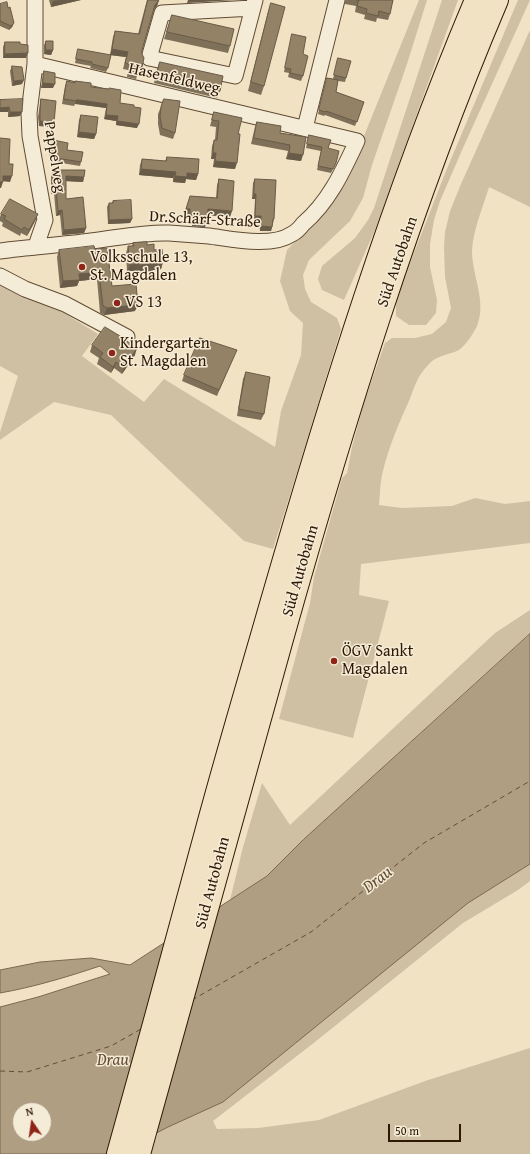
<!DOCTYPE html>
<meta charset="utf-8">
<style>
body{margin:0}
#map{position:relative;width:530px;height:1154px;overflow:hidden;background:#f0e2c3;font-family:"Gentium Book Plus",serif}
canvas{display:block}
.north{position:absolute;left:12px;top:1102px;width:40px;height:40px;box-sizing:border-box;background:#f5ecd8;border:1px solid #a69883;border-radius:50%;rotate:347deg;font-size:11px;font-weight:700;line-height:16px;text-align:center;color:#301904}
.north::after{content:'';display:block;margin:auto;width:14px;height:18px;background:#8f2418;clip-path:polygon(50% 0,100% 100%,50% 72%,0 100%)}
.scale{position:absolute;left:388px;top:1124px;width:73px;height:18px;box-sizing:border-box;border:2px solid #301904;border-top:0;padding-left:5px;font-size:12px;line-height:14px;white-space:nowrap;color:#301904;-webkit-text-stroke:3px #f5ecd8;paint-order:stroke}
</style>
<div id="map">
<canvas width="530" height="1154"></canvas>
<div class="north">N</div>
<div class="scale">50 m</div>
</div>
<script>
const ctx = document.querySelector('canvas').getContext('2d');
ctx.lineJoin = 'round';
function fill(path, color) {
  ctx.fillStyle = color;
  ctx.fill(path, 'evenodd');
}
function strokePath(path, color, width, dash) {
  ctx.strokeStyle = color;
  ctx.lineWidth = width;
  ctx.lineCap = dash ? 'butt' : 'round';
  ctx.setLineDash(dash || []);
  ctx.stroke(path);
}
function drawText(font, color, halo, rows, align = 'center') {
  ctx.font = font + ' "Gentium Book Plus",serif';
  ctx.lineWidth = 3;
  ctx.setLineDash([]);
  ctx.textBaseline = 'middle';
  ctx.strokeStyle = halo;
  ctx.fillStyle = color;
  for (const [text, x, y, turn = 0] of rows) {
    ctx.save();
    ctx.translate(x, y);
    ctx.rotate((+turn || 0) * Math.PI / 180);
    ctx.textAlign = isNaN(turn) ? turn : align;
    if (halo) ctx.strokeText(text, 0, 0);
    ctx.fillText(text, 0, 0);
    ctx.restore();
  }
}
fill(new Path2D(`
 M419,0H427L407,64L372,165L363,198L350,221L309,260L303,275L305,289L311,302L337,318L341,329L300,463L273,549L244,541L111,415L54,402L0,440V432L18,376L0,366V279L51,305L98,334L82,356L144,402L164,379L275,447L281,411L301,355L303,323L290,311L280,281L287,250L335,200L364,136Z
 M442,0H458L375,230L344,300L322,290L318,279L322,266L355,238L368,220L374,208Z
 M518,0H530L463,148L440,201L434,220L430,244V267L437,300L436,313L426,325H409L396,316V304L399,291L446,171Z
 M530,30V207L489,187C483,207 473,230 472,251C472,276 487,301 477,326C473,334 466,345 459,350C449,355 437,355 429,364C417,376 415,386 409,401C398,425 388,449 382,475C380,484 380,495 379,505L402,508L452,506L475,498L505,504L530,501V543L361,564L359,595L389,601L353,738L279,719L310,603L314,577L342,478L347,473L352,447L364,402L385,343L392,338H415L432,334L446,322L451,308L445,277L444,247L445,232L450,211L461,184Z
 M530,610V634L303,840L267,876L230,900L243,847L262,783L290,825L495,633Z
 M530,864V881L518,890L463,923L315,1042L213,1121L217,1129L258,1128L319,1120L428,1080L530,1048V1154H151L158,1132L168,1127L468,903Z`), '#cfc0a3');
const water = new Path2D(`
 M530,634V864L468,903L223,1102L168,1127L116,1154H0V1007L38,997L110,974L100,966C67,977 34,987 0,993V970L40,962L91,958L130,965L267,876L303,840ZM20,1110H44V1134H20Z`);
fill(water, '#af9e82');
strokePath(water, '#7c6950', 1);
strokePath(new Path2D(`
 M192,1000L311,932L424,843L530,781
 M0,1071L27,1072L111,1046L141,1029`), '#634e36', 1, [5, 4]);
const minor = new Path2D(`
 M35,0V64L29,113L30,136L45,220L36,246
 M253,8L162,13L149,58L235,76L255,0
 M305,128L337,0
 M0,251C30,247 61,245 91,241C117,238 143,232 169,233C182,234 196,235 209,236C232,239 271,248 292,234C296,232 300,228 303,224C329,202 343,171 357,141L35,64
 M0,276L25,289L65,304L127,337`);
const highway = new Path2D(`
 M118,1154C150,1041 180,927 211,814C230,744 251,674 271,604C330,400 393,196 476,0
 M139,1154C186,982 233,810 282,639C343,423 409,207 497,0`);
strokePath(minor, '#604b34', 17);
strokePath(highway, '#301904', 24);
strokePath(minor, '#f5ecd8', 15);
strokePath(highway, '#f0e2c3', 22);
fill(new Path2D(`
 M49,0H81L51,7Z
 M147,0H159L157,6L154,10L142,50V67L140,73H138L136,79L127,77L128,70L123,69L126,57L110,55L113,37L115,31L138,34Z
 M345,0H393L390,14L388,20L377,18L376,22L364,19L365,15L355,12L356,6L345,4Z
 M271,3L264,86L261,95L248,91L268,12Z
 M0,4L14,23L12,27L9,30L0,26Z
 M172,15L230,46L228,53L164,39Z
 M292,34L303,54V76L301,81L288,77L289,73L284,72L291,39Z
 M46,41L53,50L51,55L44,54V45Z
 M5,42L20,44L26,58H3V47Z
 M78,49L108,68L106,72L90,68L91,66L75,63Z
 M338,58L346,78L345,82L338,81L336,92L364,102L355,126L325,115L324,116L318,114L327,78L333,79Z
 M160,62L220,91L217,98L154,83L157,69Z
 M12,66L22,84L12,86L10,71Z
 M44,71L53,88H41L43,75Z
 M67,81L91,87L120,103L134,107L137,128L116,125V121L104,119L106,108L78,104H75L74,106L62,104L65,86Z
 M41,99L54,123L52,127L39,126L38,117L40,104Z
 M164,99L175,133L173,139L160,135L158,124V114Z
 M0,100L20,116L8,117V112H0Z
 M214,112L238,134L235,169L213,167L214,159H211L212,146L214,140H215L216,127L210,126Z
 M81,115L96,134L94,139L77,137L79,120Z
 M257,122L280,133L306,137L301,161L286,159L288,151L251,144L255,127Z
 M309,135L328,148L336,163L331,173L317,170L321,151L306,148Z
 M53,140L67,150L81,162L80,166L49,161L52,144Z
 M167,157L198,174L196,180L186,179L185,183L173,182V178L139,175L140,165L142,159L165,161Z
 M53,170L84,177L83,182L66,181V199L86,228L84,233L62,235L60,215L56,216L54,193L51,194V175Z
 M219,179L230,217L208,215L205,227L192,226L193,221L188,220V215L184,214L190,196L216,198L217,185Z
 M255,179L274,219L271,231H260L259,221H254L255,199H252L253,183Z
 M113,201L132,219L130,223L108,224L107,207L109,203H112Z
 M1,214H38L35,221L27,236L21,233L20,236L2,226L3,223L0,221V217Z
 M133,243L147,245L154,250L163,262L161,269L153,270V271L136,272V271H127L126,253L128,246H132Z
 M95,249L112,286L135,311L104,315L100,313L97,279L79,281L77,286L60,288L57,257L59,250Z
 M92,345L135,355L122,374L114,368L111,373L97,364L99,358L90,352Z
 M234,356L217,396L182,381L184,375Z
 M246,372L264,414L261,420L237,416L243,379Z`), '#7f7059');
fill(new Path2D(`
 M59,0H81L51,7L53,1Z
 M159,0L157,6L153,10L155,5Z
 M188,0H235L187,3Z
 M14,23L12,27L9,30L11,26Z
 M112,49L128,52L126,57L110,55Z
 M46,50H53L51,55L44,54Z
 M28,53L26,58H3L5,54Z
 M24,80L22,84L12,86L14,81Z
 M43,83L55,84L53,88H41Z
 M76,100H79L107,104L106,108L75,104Z
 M9,107L8,112H0V108Z
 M10,112H22L20,116L8,117Z
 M106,115L118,116L116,121L104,119Z
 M40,121L54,123L52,127L39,126Z
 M117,121L139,124L137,128L116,125Z
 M79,132L96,134L94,139L77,137Z
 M213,153H216L214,159H211Z
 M289,153L303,155L301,161L286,159Z
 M215,161L237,163L235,169L213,167Z
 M141,169L176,172L173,178L139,175Z
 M187,173L198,174L196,180L186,179L185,183L173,182L175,176Z
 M3,176H12L10,182L1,181Z
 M66,176L84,177L83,182L64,181Z
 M0,182H3L1,188H0Z
 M53,189H56L54,193L51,194Z
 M254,194H256L255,199H252Z
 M186,209H190L188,215L184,214Z
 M208,209L232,211L230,217L206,215Z
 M62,210L60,215L56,216L58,211Z
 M38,214L35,221L27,236L29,230Z
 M190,215H195L193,221L188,220Z
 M255,216H261L259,221H254Z
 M132,219L130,223L108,224L109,220Z
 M194,220L207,221L205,227L192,226Z
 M261,226L272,227L271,231H260Z
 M86,228L84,233L62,235L64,230Z
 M163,262L161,269L153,270V271L136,272L139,265Z
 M139,264L136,271H127L130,265Z
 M99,272L97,279L79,281L77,286L60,288L63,281L79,274Z
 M138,305L135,311L104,315L107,308Z
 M137,348L135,355L122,374L124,367Z
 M116,362L114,368L111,373L113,367Z`), '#685b48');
const building = new Path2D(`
 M148,0H159L155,5L142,50V54L144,58L142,67H140L138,73L129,71L131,65L125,63L128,52L112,49L115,31L139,34Z
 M357,0H393L390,14L379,11L378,16L366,13L367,9L357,6L359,0Z
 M7,2L8,8L10,7L14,23L11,26L0,21V4Z
 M271,3L285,7L264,86L251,82Z
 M172,15L234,29L230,46L167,32Z
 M292,34L306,37L303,54L308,56L303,76L290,73L291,69L285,68Z
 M46,41H53V50H46Z
 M5,42H20V44L28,45V53L5,54Z
 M78,49L111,55L108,68L92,64V62L76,59Z
 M338,58L351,61L346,78L334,75Z
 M160,62L223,76L220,91L156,77Z
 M12,66L22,67L24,80L14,81Z
 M44,71L55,73V84L43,83Z
 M327,78L338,80L336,92L364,102L357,122L326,111L325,112L319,110Z
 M67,81L75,83V81L91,83V87L109,89V88L121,90L120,103L134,105V107L141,108L139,124L117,121L118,116L106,115L107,104L79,100H76V101L64,99Z
 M23,99L22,112H10L9,107L0,108V100Z
 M41,99L56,101L54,123L40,121V113Z
 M164,99L180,101L175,133L162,128L160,117L161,107Z
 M214,112L242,118L238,134H240L237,163L215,161L216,153H213L214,140H217L219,121L212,120Z
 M81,115L98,117L96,134L79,132Z
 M257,122L281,126L280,133L306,137L303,155L289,153L290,145L254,138Z
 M309,135L331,140L328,148L339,151L336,163L333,169L318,166L322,147L307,144Z
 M0,138L10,139L9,164H13L12,176H3V182H0Z
 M53,140L68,143L67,150L83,152L81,162L50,157Z
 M167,157L199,159L198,174L187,173V177L175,176L176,172L141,169L142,159L166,161Z
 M53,170H85L84,177L66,176V199L83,197L86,228L64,230L62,210L58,211L56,189H53Z
 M219,179L234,181L232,211L208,209L207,221L194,220L195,215H190V209H186L190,196L217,198Z
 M255,179L276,180L274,219H273L272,227L261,226V216H255L256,194H254Z
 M10,199L38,214L29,230L24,227L22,230L4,219L6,216L1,214Z
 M131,200L132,219L109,220V203H113V201Z
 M147,242V245L154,244V250L162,249L163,262L155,263V264L139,265V264L130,265L128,246H134L133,243Z
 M94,246L95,249L107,248L112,286L136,284L138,305L107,308L103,306L99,272L79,274L80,280L63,281L59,250Z
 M105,327L120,336L137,348L124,367L116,362L113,367L100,357L103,353L92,345Z
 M200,338L237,350L219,390L184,375Z
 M246,372L270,377L264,414L239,409Z`);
fill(building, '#948267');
strokePath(building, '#685b48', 1);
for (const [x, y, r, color] of [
 [82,267,4,"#8f2418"],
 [117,303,4,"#8f2418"],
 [112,353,4,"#8f2418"],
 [334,661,4,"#8f2418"]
]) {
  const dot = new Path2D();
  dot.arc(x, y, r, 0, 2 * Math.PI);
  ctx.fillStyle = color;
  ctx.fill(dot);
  strokePath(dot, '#f5ecd8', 1.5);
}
drawText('16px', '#301904', '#f5ecd8', [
 ["Hasenfeldweg",174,79,13],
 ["Pappelweg",54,157,81],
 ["Dr.Schärf-Straße",205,220,3],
 ["Süd Autobahn",398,262,-71],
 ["Süd Autobahn",301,571,-74],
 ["Süd Autobahn",213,883,-75]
]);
drawText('16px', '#301904', '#f5ecd8', [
 ["Volksschule 13,",90,258],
 ["St. Magdalen",90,276],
 ["VS 13",125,303],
 ["Kindergarten",120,344],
 ["St. Magdalen",120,362],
 ["ÖGV Sankt",342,652],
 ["Magdalen",342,670]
], 'left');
drawText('italic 17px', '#634e36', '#f5ecd8', [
 ["Drau",378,880,-38],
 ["Drau",113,1061]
]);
</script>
